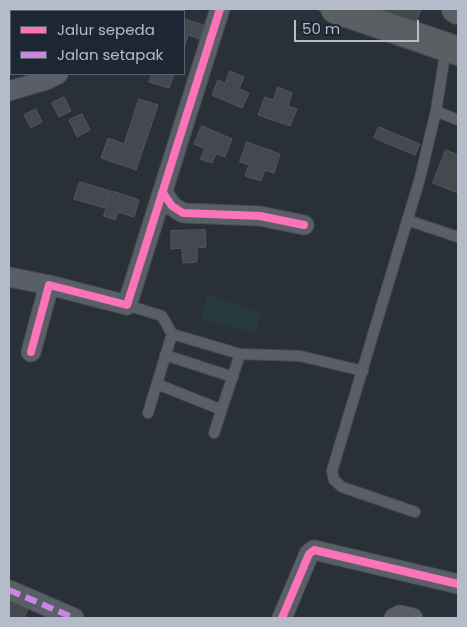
<!DOCTYPE html>
<style>
body{margin:0}
#map{position:relative;width:467px;height:627px;overflow:hidden;background:#2a3038;font-family:Poppins,sans-serif}
canvas{display:block}
.frame{position:absolute;inset:0;border:10px solid #b4bcc9;pointer-events:none}
.legend{position:absolute;left:10px;top:10px;width:175px;height:65px;box-sizing:border-box;background:#1d2633;border:1px solid #59626f;margin:0;padding:6px 9px;list-style:none;font-size:15px;color:#b4bcc9}
.legend li{display:flex;align-items:center;gap:10px;height:25px}
.legend b{width:25px;border:1px solid #59626f}
.scale{position:absolute;left:294px;top:20px;width:125px;height:22px;box-sizing:border-box;border:2px solid #b4bcc9;border-top:0;padding-left:6px;font-size:15px;line-height:18px;white-space:nowrap;color:#b4bcc9;-webkit-text-stroke:4px #1d2633;paint-order:stroke}
</style>
<div id="map">
<canvas width="467" height="627"></canvas>
<div class="frame"></div>
<ul class="legend">
<li><b style="height:6px;background:#fb73b8"></b>Jalur sepeda</li>
<li><b style="height:6px;background:#c787e3"></b>Jalan setapak</li>
</ul>
<div class="scale">50 m</div>
</div>
<script>
const ctx = document.querySelector('canvas').getContext('2d');
ctx.lineJoin = 'round';
function fill(path, color) {
  ctx.fillStyle = color;
  ctx.fill(path, 'evenodd');
}
function strokePath(path, color, width, dash) {
  ctx.strokeStyle = color;
  ctx.lineWidth = width;
  ctx.lineCap = dash ? 'butt' : 'round';
  ctx.setLineDash(dash || []);
  ctx.stroke(path);
}
fill(new Path2D(`
 M208,295L262,312L255,334L201,318Z`), '#273a3e');
const building = new Path2D(`
 M316,9H421L407,45Z
 M184,19L204,25L199,39L188,35L184,47Z
 M230,71L244,77L239,89L249,93L242,108L212,95L218,80L225,83Z
 M152,74H174L169,88L149,82Z
 M278,87L292,93L288,106L297,109L290,126L258,115L265,97L273,100Z
 M64,97L71,111L59,117L52,103Z
 M139,99L158,105L136,170L101,158L108,138L124,144Z
 M36,109L42,122L31,128L24,115Z
 M82,114L90,130L77,137L69,120Z
 M202,126L232,139L225,157L216,154L212,163L200,159L205,149L194,144Z
 M379,127L420,144L415,155L374,138Z
 M247,142L280,154L274,173L265,170L261,181L245,176L249,165L240,162Z
 M446,150L458,155V193L433,183Z
 M80,182L110,191L105,208L74,199Z
 M112,191L139,200L134,217L118,212L115,220L104,216Z
 M205,230L206,247L197,248V262L183,263L182,248L171,249V231Z
 M14,598L30,605L24,618H9V610Z`);
fill(building, '#444950');
strokePath(building, '#52575f', 1);
const service = new Path2D(`
 M27,11L29,9
 M9,45L11,41
 M436,111L458,120
 M407,220L458,237
 M127,305L162,316L172,334L240,354L300,356L363,371
 M165,355L233,377
 M157,384L222,410
 M148,413L172,334
 M214,433L240,354
 M415,512L342,487L334,480L332,471L420,178L436,111L446,48`);
const minor = new Path2D(`
 M145,11L147,9
 M9,91L46,80L58,74
 M163,193L172,206L183,213L260,216L304,225
 M9,277L49,285
 M31,352L49,285L127,305L220,9
 M9,590L74,618
 M282,618L309,554L314,550L458,584
 M394,618L400,615L413,618`);
const trunk = new Path2D(`
 M335,9L458,51
 M456,9L458,10`);
strokePath(service, '#484c53', 12);
strokePath(minor, '#484c53', 21);
strokePath(trunk, '#474c53', 30);
strokePath(service, '#5a5e66', 10);
strokePath(minor, '#5a5e66', 19);
strokePath(trunk, '#5b5f64', 28);
strokePath(new Path2D(`
 M374,9L458,42`), '#595d64', 1);
strokePath(new Path2D(`
 M9,590L74,618`), '#c787e3', 6, [12, 6]);
strokePath(new Path2D(`
 M163,193L172,206L183,213L260,216L304,225
 M31,352L49,285L127,305L220,9
 M282,618L309,554L314,550L458,584`), '#fb73b8', 8);
</script>
